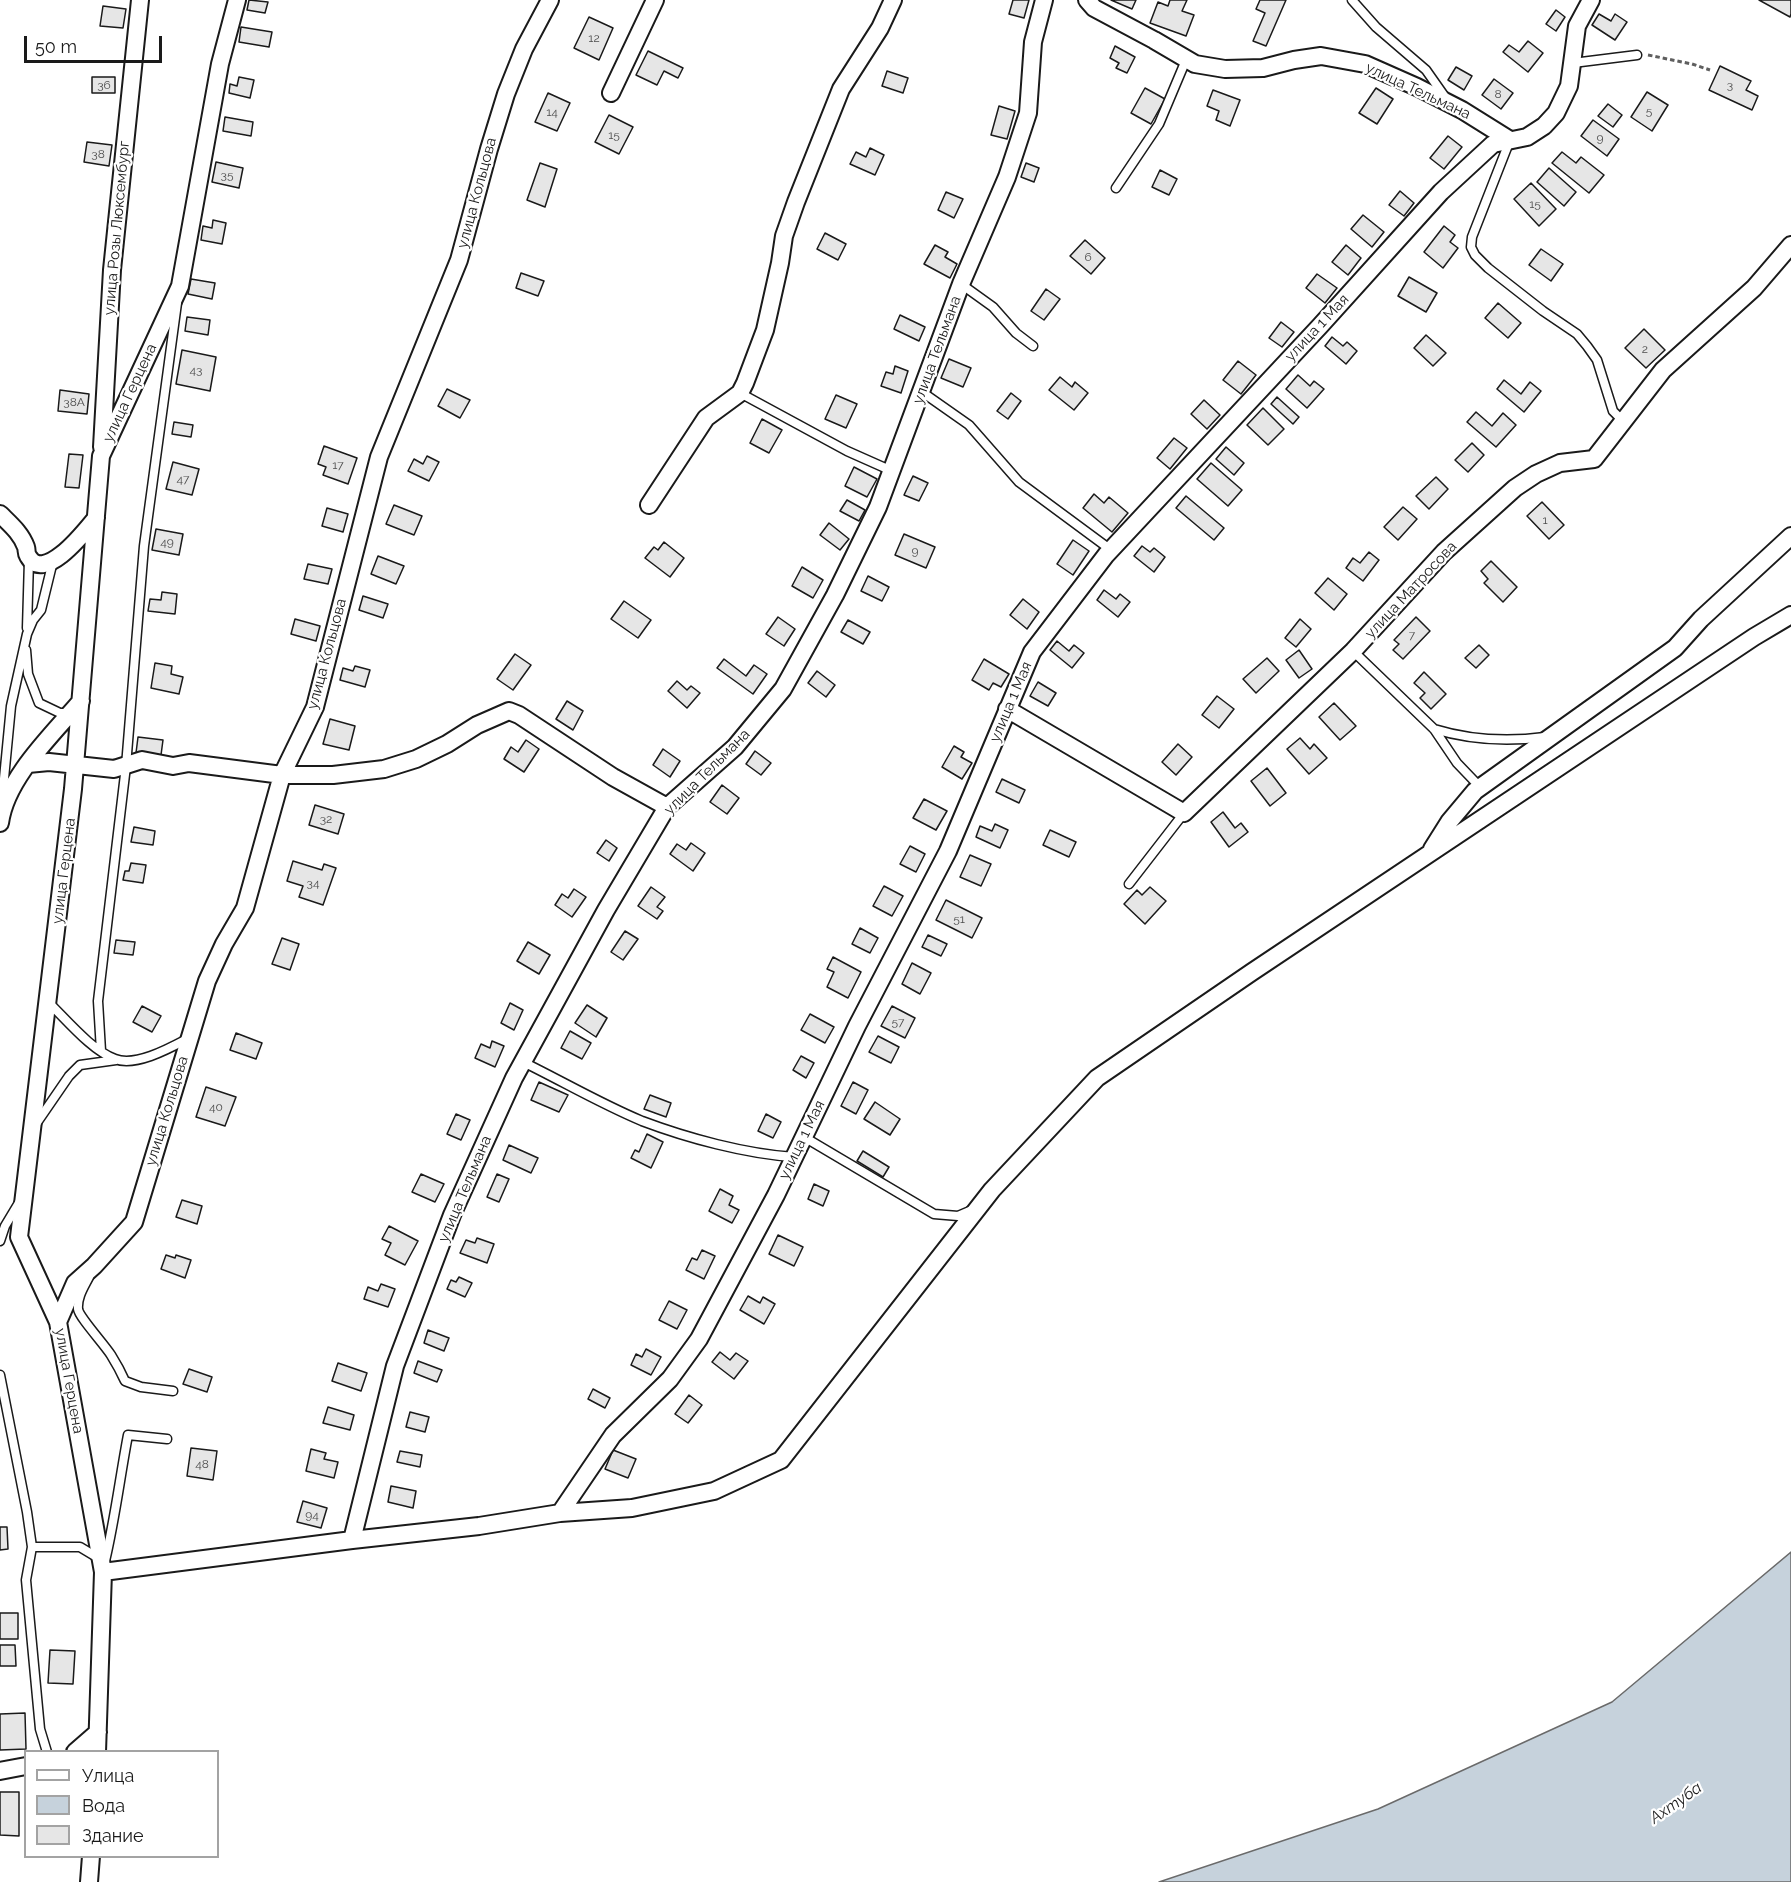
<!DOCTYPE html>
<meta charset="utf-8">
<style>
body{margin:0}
#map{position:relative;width:1791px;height:1882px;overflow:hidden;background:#fff;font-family:Raleway,sans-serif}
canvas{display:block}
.legend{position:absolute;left:24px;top:1750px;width:195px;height:108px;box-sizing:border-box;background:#fff;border:2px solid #a3a3a3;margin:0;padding:8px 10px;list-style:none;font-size:18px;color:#1a1a1a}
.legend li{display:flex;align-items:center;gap:12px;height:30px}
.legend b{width:30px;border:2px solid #a3a3a3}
.scale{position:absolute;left:24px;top:36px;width:138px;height:27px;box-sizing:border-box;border:3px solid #1a1a1a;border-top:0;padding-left:8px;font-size:18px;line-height:21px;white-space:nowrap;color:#1a1a1a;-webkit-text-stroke:4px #fff;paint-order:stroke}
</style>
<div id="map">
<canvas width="1791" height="1882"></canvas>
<ul class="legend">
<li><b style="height:8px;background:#fff"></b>Улица</li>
<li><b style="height:16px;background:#c6d2dc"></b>Вода</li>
<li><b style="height:16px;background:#e6e6e6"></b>Здание</li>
</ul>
<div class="scale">50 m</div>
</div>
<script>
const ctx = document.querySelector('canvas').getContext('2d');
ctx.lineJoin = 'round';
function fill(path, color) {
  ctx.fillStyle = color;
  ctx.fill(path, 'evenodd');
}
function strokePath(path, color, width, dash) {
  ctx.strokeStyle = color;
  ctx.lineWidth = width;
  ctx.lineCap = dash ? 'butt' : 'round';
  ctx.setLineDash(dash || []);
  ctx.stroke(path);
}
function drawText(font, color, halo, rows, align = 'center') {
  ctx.font = font + ' Raleway,sans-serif';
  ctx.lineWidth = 4.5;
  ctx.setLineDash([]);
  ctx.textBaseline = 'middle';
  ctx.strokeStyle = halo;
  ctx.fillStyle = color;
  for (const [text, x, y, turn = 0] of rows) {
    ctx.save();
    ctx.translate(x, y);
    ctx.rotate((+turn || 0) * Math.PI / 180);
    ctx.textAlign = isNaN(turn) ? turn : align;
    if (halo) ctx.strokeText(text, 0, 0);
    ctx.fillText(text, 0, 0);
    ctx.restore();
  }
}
const water = new Path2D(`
 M1791,1552V1882H1159L1378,1809L1612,1702Z`);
fill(water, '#c6d2dc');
strokePath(water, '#6a6a6a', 1.5);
const building = new Path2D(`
 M249,0L268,2L265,13L247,10Z
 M1013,0H1029L1024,18L1009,14Z
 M1111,0H1136L1132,9Z
 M1170,0H1187L1182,11L1194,15L1186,36L1150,23L1158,2L1168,6Z
 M1260,0H1286L1266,46L1253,41L1265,13L1256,9Z
 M1759,0H1791V14L1790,17Z
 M103,6L126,9L123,28L100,26Z
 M1556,10L1565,17L1556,31L1546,24Z
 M1599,14L1611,21L1615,14L1627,22L1615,40L1592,25Z
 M589,17L613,28L599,60L574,48Z
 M241,27L272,32L269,47L239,42Z
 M1528,41L1543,53L1528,72L1503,52L1509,45L1519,52Z
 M1115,46L1135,57L1127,73L1116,68L1119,63L1110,58Z
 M648,51L683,68L678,78L664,71L657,85L636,75Z
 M1720,66L1751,81L1746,90L1758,96L1752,110L1709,90Z
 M1456,67L1472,76L1464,90L1448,80Z
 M887,71L908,78L903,93L882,86Z
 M92,77H115V93H92Z
 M239,77L254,80L250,98L229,93L230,84L237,86Z
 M1494,79L1513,93L1501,109L1482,95Z
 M1145,88L1165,99L1151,124L1131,113Z
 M1376,88L1393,99L1377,124L1359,113Z
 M1213,90L1240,100L1230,126L1216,120L1219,111L1207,106Z
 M1647,92L1668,105L1652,131L1631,117Z
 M548,93L570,103L557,131L535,122Z
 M1608,104L1622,115L1613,127L1598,116Z
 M999,106L1015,111L1007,139L991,135Z
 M609,115L633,127L619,154L595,142Z
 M225,117L253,122L251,136L223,131Z
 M1593,120L1619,139L1607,156L1581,136Z
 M1448,136L1462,147L1444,169L1430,158Z
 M87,142L112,145L109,166L84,162Z
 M870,148L884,155L875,175L850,164L856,152L866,157Z
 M1562,152L1576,163L1581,157L1604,175L1589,193L1552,163Z
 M216,162L243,168L239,188L212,182Z
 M540,163L557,169L545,207L527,200Z
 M1026,163L1039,168L1034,182L1021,177Z
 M1549,168L1576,192L1564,206L1537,182Z
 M1160,170L1177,179L1169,195L1152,187Z
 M1531,183L1556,209L1539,226L1514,199Z
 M1400,191L1414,203L1404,216L1389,205Z
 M946,192L963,199L954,218L938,210Z
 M1363,215L1384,232L1372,247L1351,229Z
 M213,220L226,223L222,244L201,240L203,226L212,228Z
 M1444,226L1455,235L1450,242L1458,248L1443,268L1424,252Z
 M825,233L846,244L838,260L817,249Z
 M1085,240L1105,258L1091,274L1070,256Z
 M935,245L948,252L945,257L957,264L950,278L924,264Z
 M1346,245L1361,258L1348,275L1332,262Z
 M1541,249L1563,264L1551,281L1529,265Z
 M521,273L544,281L538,296L516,288Z
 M1317,274L1337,288L1325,303L1306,288Z
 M1409,277L1437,293L1426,312L1398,296Z
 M191,279L215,283L212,299L188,294Z
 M1046,289L1060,299L1044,320L1031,311Z
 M1498,303L1521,323L1508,338L1485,318Z
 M900,315L925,327L919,341L894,329Z
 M187,317L210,320L208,335L185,331Z
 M1281,322L1294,332L1282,347L1269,338Z
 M1644,329L1665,350L1646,368L1625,348Z
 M1426,335L1446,353L1433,366L1414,348Z
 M1332,337L1343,346L1347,342L1357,351L1346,364L1325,346Z
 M182,350L216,357L210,391L176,384Z
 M949,359L971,368L963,387L941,378Z
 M1238,361L1256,375L1241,394L1223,380Z
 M895,366L908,371L901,393L881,386L886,372L893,374Z
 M1298,375L1310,386L1314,381L1324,389L1307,408L1286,389Z
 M1060,377L1072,387L1075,382L1088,393L1074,410L1049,390Z
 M1504,380L1521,394L1530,382L1541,391L1524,412L1497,389Z
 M447,389L470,400L460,418L438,406Z
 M60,390L89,394L87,414L58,411Z
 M1011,393L1021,401L1008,419L997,411Z
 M836,395L857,404L846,428L825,419Z
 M1277,397L1299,417L1293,424L1271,404Z
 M1204,400L1220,415L1207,429L1191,414Z
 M1263,408L1284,429L1268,445L1247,425Z
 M1476,412L1492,426L1503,413L1516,425L1496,447L1467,422Z
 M762,419L782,430L769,453L750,443Z
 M174,422L193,425L191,437L172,434Z
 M1174,438L1187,448L1170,469L1157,458Z
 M1472,443L1484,455L1468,472L1455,460Z
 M324,446L357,458L348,484L323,475L326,467L318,464Z
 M1226,447L1244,463L1234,475L1216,459Z
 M69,454L83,455L79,488L65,487Z
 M427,456L439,462L429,481L408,471L414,459L423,464Z
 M173,462L199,469L192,495L166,489Z
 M1211,463L1242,490L1228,506L1197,479Z
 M854,467L877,479L867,497L845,486Z
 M913,476L928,483L919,501L904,495Z
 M1436,477L1448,489L1429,509L1416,496Z
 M1094,494L1104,503L1109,497L1128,513L1112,532L1083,508Z
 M1186,496L1224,528L1214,540L1176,508Z
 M847,500L865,510L859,521L840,511Z
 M1542,502L1564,525L1549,539L1527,516Z
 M394,505L422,516L414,535L386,524Z
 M1403,507L1417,519L1398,540L1384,527Z
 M327,508L348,514L343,532L322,526Z
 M829,523L849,539L840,550L820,535Z
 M156,529L183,534L179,555L152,550Z
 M904,534L935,547L926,568L895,555Z
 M1073,540L1089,551L1073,575L1057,564Z
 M664,542L684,558L670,577L645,558L654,547L658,550Z
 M1142,546L1150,552L1154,548L1165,557L1154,572L1134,556Z
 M1369,552L1379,560L1363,581L1346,568L1353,558L1360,563Z
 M378,556L404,566L396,584L371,574Z
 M1491,561L1517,587L1503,602L1484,583L1488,579L1481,571Z
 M308,564L332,569L328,584L304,579Z
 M802,567L823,580L813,598L792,586Z
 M868,576L889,587L882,601L861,591Z
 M1328,578L1347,594L1334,610L1315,593Z
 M1104,590L1116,599L1120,594L1130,602L1118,617L1097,600Z
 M162,592L177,594L175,614L148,611L150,599L161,600Z
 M363,596L388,604L383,618L359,610Z
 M1023,599L1039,612L1027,629L1010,615Z
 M624,601L651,620L638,638L611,619Z
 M778,617L795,629L784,646L766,634Z
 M1416,617L1430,631L1403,659L1393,650L1399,644L1394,640Z
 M295,619L320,626L316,641L291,634Z
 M1300,619L1311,629L1296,647L1285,638Z
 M848,620L870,632L863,644L841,632Z
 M1057,641L1069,651L1074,645L1084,653L1072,668L1050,650Z
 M1479,645L1489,655L1476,668L1465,658Z
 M1299,650L1312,669L1299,678L1286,660Z
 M515,654L531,665L513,690L497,679Z
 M1267,658L1279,671L1256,693L1243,679Z
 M724,659L746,676L754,665L767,674L753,694L717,668Z
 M984,659L1009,674L1001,687L993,683L989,690L972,680Z
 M155,663L172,666L171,674L183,677L179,694L151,688Z
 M355,666L370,670L365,687L340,680L343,668L353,671Z
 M817,671L835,685L826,697L808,683Z
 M1424,672L1446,694L1431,709L1420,698L1425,693L1414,683Z
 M677,681L687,690L691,686L700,693L687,708L668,691Z
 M1038,682L1056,693L1048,706L1030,696Z
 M1217,696L1234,709L1219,728L1202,715Z
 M567,701L583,711L573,730L556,719Z
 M1334,703L1356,726L1340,740L1319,717Z
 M330,719L355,726L349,750L323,744Z
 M138,737L163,740L161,755L136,753Z
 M1300,738L1310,749L1314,744L1327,758L1309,774L1287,749Z
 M526,740L539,749L524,772L504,759L511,747L518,752Z
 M1178,744L1192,757L1176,775L1162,762Z
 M954,746L964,752L961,757L972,763L962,779L942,767Z
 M663,749L680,761L670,777L653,765Z
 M755,751L771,763L761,775L746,764Z
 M1267,768L1286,793L1270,806L1251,781Z
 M1002,779L1025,790L1019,803L996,792Z
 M722,785L739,798L727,814L710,802Z
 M924,799L947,811L936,830L913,818Z
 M315,805L344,814L338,834L309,825Z
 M1223,812L1235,828L1241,823L1248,832L1229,847L1211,822Z
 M995,824L1008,830L1000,848L976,837L980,826L992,831Z
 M134,827L155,831L153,845L131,842Z
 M1050,830L1076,842L1069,857L1043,845Z
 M606,840L617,848L609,861L597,853Z
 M691,843L705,853L693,871L670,854L677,844L686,850Z
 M910,846L925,854L916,872L900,864Z
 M970,855L991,864L981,886L960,877Z
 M293,861L322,870L324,864L336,868L323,905L299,897L303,886L287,881Z
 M131,863L146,865L143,883L123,880L125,871H129Z
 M884,886L903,896L892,916L873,906Z
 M651,887L665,897L657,907L663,911L657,919L638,906Z
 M1150,887L1166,901L1145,924L1124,904L1137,890L1142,895Z
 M574,889L586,897L572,917L555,905L562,894L568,898Z
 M946,900L982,918L972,938L936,920Z
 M860,928L878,938L870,953L852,944Z
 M625,931L638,939L623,960L611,952Z
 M928,935L947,944L941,956L922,947Z
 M282,938L299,944L290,970L272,964Z
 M116,940L135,942L133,955L114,953Z
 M528,942L550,955L539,974L517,961Z
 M833,957L861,972L848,998L827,987L834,972L827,969Z
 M912,963L931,973L920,994L902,984Z
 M510,1003L523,1010L514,1030L501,1023Z
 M587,1005L607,1018L596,1037L575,1023Z
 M142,1006L161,1016L152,1032L133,1022Z
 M892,1006L915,1018L905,1038L881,1026Z
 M810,1014L834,1027L825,1043L801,1030Z
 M570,1031L591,1043L582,1059L561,1048Z
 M236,1033L262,1043L256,1059L230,1050Z
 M878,1036L899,1047L891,1063L869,1052Z
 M492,1041L504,1046L495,1067L475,1058L481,1044L490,1048Z
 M801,1056L814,1063L806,1078L793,1070Z
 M539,1082L568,1095L559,1112L531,1100Z
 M853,1082L868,1090L856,1114L841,1106Z
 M206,1087L236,1097L225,1126L196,1117Z
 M650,1095L671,1103L666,1117L644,1109Z
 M875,1102L900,1119L890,1135L864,1119Z
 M456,1114L470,1120L461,1140L447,1134Z
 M766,1114L781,1122L773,1138L758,1131Z
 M647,1134L663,1142L651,1168L631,1158L635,1150L639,1152Z
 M509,1145L538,1158L531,1173L503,1160Z
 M863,1151L889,1167L883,1177L857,1161Z
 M421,1174L444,1184L435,1202L412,1192Z
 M497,1174L509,1179L499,1202L487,1197Z
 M814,1184L829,1191L823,1206L808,1199Z
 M720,1189L733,1196L729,1205L739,1210L732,1223L709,1211Z
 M182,1200L202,1206L197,1224L176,1217Z
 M389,1226L418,1241L405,1265L385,1255L391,1243L382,1239Z
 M778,1235L803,1247L794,1266L769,1254Z
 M477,1238L494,1244L487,1263L460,1253L466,1240L475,1243Z
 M702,1250L715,1256L704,1279L686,1270L692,1258L697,1260Z
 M166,1255L175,1258L176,1255L191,1260L185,1278L161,1269Z
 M459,1277L472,1283L465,1297L447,1289L451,1280L456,1282Z
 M381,1284L395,1289L388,1307L364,1299L368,1287L378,1291Z
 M748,1296L760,1303L763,1297L775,1304L764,1324L740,1310Z
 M669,1301L687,1310L677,1329L659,1320Z
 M428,1330L449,1338L444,1351L424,1343Z
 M646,1349L661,1357L651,1375L631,1365L636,1354L642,1357Z
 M720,1352L730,1360L736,1353L748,1361L734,1379L712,1362Z
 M418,1361L442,1370L437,1382L414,1373Z
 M338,1363L367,1373L361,1391L332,1381Z
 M189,1369L212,1377L207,1392L183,1384Z
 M593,1389L610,1398L605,1408L588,1399Z
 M689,1395L702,1405L688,1423L675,1414Z
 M328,1407L354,1415L350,1430L323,1423Z
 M410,1412L429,1417L425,1432L406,1427Z
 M191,1448L217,1451L213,1480L187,1476Z
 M311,1449L326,1453L324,1459L338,1462L334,1478L306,1471Z
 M613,1450L636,1459L628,1478L605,1469Z
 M400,1451L422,1455L420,1467L397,1462Z
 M391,1486L416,1491L413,1508L388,1502Z
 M303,1501L327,1508L321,1528L297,1522Z
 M0,1527H7L8,1549L0,1550Z
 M0,1613H18V1639H0Z
 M0,1645H15L16,1666H0Z
 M50,1650L75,1651L73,1684L48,1683Z
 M25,1713L26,1749L0,1750V1714Z
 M0,1792H19V1836L0,1835Z`);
fill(building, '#e6e6e6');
strokePath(building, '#1a1a1a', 1.5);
const service = new Path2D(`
 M1352,0L1376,27L1426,70L1445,97
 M1573,63L1637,55
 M1510,140L1472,237L1471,247L1475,255L1488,268L1543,311L1577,334L1587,346L1597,360L1613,411L1623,421
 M1116,188L1159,124L1186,60
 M961,284L993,307L1016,333L1033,346
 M922,392L969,425L1019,482L1111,550
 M740,393L847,451L892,471
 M27,628L29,560
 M26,650L28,674L39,703L60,713H70
 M1353,651L1434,729L1457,763L1480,787
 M1434,729C1470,740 1507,742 1545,737
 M2,799L11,706L27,634L33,620L41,610L53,561
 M1129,884L1184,813
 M48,1002C66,1019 91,1050 115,1059C136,1067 170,1048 189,1038
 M101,1051L98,1001L126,766L144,546L177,303
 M523,1062C562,1081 601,1104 642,1121C687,1138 746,1154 794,1157
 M36,1124L69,1076L80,1065L116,1060
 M804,1137L934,1214L958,1216L972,1210
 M0,1241L5,1226L20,1201
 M89,1277C84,1287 77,1297 78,1309C79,1317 104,1344 111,1355C116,1363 121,1372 125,1381L141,1387L173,1391
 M0,1375L27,1512L32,1547L26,1580L40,1729L47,1752
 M32,1547H80L100,1559
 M105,1561C115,1519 120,1477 128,1435L167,1439`);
const minor = new Path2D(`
 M1087,0L1094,8L1154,40L1195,64L1225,69L1263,68L1294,60L1321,56L1365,64L1417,87L1462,110L1510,140
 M611,93L655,0
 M102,447L112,270L140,0
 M649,505L706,418L740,393L745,383L765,330L780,263L784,236L796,202L841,89L880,28L893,0
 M0,514C10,524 21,533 26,547C27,550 26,553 28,556C44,585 86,530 96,518
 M1007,709L1184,813L1353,651L1444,552L1515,488L1536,474L1560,463L1594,459L1663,370L1754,288L1791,245
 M28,764L49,762L114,769L142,760L173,766L189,763L282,775H333L384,769L416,759L447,744L477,725L509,711L519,715L613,777L667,807
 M0,823C6,778 52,735 81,701
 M1432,849L1449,822L1475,791L1675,648L1701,619L1791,536
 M58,1322L75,1283L94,1266L134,1222L207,981L224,944L245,908L282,775L315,707L379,457L459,260L489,149L506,94L524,49L550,0
 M560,1513L613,1435L670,1379L699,1339L776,1195L857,1026L948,851L1032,652L1106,555L1320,326L1441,192L1493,144L1527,137L1544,126L1556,113L1569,86L1577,26L1591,0
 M352,1540L395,1366L452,1215L514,1078L606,910L667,807L735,747L783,689L835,595L878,507L961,284L1007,177L1028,113L1033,42L1044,0
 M103,1572L352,1540L479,1526L560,1513L632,1508L714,1491L781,1460L992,1190L1097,1078L1252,972L1754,637L1791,615
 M75,1752L98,1732
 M97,1752L103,1572L58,1322L19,1237L73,789L101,456L180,286L220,64L237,0
 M0,1771L26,1766
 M89,1882L91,1856`);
strokePath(service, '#1a1a1a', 11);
strokePath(minor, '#1a1a1a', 20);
strokePath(new Path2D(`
 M1648,55L1692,64L1710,70`), '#5f5f5f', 3, [4.5, 3]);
strokePath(service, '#fff', 8);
strokePath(minor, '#fff', 16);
drawText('12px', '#4d4d4d', null, [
 ["12",594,38],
 ["36",104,85],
 ["3",1730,85],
 ["8",1498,94],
 ["5",1649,111],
 ["14",552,112],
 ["15",614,135],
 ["9",1600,138],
 ["38",98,154],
 ["35",227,175],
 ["15",1535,204],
 ["6",1088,257],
 ["2",1645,349],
 ["43",196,370],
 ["38А",74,402],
 ["17",338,465],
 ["47",183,479],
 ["1",1545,520],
 ["49",167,542],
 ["9",915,551],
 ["7",1412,635],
 ["32",326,819],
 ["34",313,883],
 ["51",959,919],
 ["57",898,1022],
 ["40",216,1107],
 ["48",202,1464],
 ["94",312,1515]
]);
drawText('15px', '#1a1a1a', '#fff', [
 ["улица Тельмана",1418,91,25],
 ["улица Кольцова",477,193,-75],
 ["улица Розы Люксембург",117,228,-85],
 ["улица 1 Мая",1317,328,-47],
 ["улица Тельмана",937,350,-70],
 ["улица Герцена",130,393,-65],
 ["улица Матросова",1411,590,-47],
 ["улица Кольцова",327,654,-75],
 ["улица 1 Мая",1011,702,-67],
 ["улица Тельмана",707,772,-45],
 ["улица Герцена",64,871,-83],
 ["улица Кольцова",167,1111,-73],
 ["улица 1 Мая",802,1140,-64],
 ["улица Тельмана",465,1189,-67],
 ["улица Герцена",69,1381,80]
]);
drawText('italic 16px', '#1a1a1a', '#fff', [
 ["Ахтуба",1676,1803,-35]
]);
</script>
